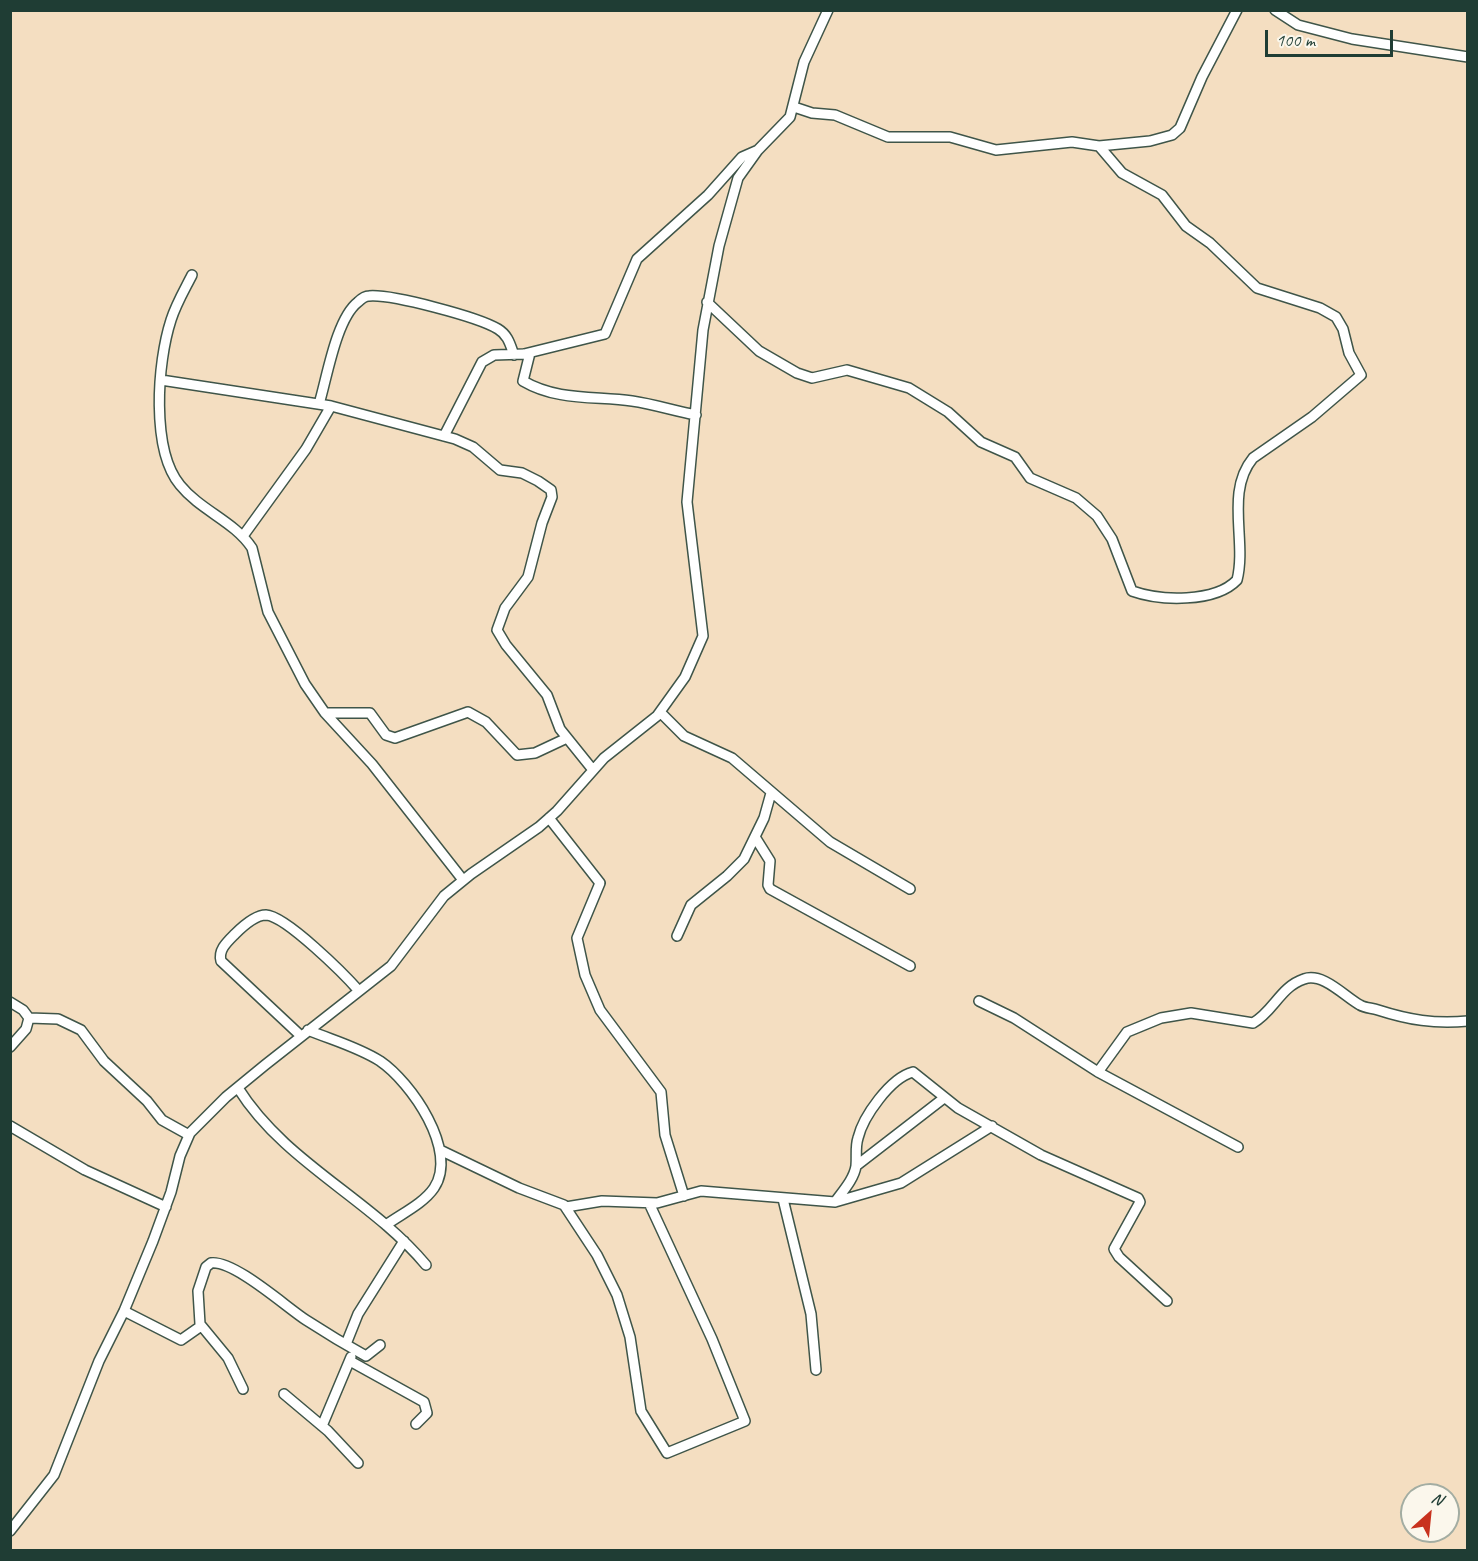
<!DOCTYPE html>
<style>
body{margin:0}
#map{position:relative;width:1478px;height:1561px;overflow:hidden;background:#f4dec1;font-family:Caveat,sans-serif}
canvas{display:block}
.frame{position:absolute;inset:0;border:12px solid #1f3d34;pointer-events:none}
.north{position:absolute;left:1400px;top:1483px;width:60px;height:60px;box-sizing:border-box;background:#fbf7ec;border:2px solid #a3ada2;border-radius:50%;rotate:27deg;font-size:16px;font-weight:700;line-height:24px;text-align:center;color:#1f3d34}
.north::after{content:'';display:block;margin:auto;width:21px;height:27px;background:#c8321e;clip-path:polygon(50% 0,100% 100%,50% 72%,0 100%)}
.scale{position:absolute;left:1265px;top:30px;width:128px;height:27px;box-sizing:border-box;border:3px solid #1f3d34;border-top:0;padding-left:8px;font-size:18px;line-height:21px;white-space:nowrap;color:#1f3d34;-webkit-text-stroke:4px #fbf7ec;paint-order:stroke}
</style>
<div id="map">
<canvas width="1478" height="1561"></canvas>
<div class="frame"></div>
<div class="north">N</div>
<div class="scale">100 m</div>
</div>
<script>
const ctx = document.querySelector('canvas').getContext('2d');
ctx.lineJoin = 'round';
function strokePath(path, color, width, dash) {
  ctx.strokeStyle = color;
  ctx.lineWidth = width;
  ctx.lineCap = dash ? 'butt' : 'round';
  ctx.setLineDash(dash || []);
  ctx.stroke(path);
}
const street = new Path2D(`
 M1275,10L1298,25L1352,39L1468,57
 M794,107L812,113L835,115L888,137H950L996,150L1072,142L1099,146L1150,141L1172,135L1180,128L1202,77L1237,10
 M192,275C185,289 176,304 171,320C157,363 151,450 180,485C201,511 234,521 252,548L268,612L305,684L325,713L372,764L463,880
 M707,302L759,351L797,373L812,378L847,370L909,388L948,412L981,442L1015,457L1030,478L1076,498L1097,516L1112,539L1132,591C1160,601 1215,603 1237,580C1247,541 1225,492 1253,458L1312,417L1361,375L1349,353L1343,329L1336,317L1320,308L1257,288L1210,243L1186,226L1162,195L1122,173L1099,146
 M530,353L523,381C557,401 595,396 632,401C653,404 675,411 696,415
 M161,380L331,406L455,439L473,447L500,470L522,473L538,481L551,490L552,497L542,523L528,577L505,608L497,630L506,645L547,695L560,729L593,770
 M319,404C327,378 336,319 358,302C361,299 365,296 369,296C392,294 478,317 498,329C508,335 510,344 514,355
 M444,436L482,362L494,355L524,354L605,334L637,259L708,195L742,157L758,150
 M243,536L306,449L331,406
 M325,713H370L386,735L395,738L468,712L486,722L517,755L535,753L567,738
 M661,713L684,736L732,758L830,842L910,889
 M549,818L600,883L577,938L585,975L600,1010L661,1092L665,1135L684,1196
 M755,837L770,861L768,885L770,889L910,966
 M677,936L691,905L727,876L744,859L764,818L771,793
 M979,1001L1014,1018L1098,1072L1238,1147
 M10,1002L23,1010L29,1018L26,1029L10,1047
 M29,1018L58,1019L81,1030L104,1061L147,1101L162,1120L189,1135
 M308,1030C332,1040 358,1047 380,1061C411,1082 459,1151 434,1188C423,1204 401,1214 386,1225
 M301,1036L221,961C218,950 227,942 235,934C242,927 255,915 266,915C286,916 345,975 359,991
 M1098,1072L1127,1032L1161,1018L1191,1013L1253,1023C1274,1011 1280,987 1304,979C1323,972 1345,997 1360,1005C1365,1008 1372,1008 1378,1010C1409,1020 1434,1024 1468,1021
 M238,1088C285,1163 370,1198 426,1265
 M10,1126L85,1170L166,1207
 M440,1150L519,1188L564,1205L597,1255L617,1295L630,1337L641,1411L667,1453L745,1421L712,1339L649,1203
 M856,1166L944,1098
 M783,1199L811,1314L816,1370
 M835,1202C843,1191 854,1179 856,1166C857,1156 855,1147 858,1138C863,1117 890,1078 913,1072L958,1108L1041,1155L1138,1198L1140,1202L1114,1249L1119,1257L1167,1301
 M566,1207L602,1201L657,1203L701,1191L835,1202L901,1183L992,1126
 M124,1311L181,1340L201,1326
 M346,1344L358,1314L404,1241
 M350,1361L424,1402L427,1413L416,1424
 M243,1389L228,1358L200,1324L198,1291L206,1267L211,1263C234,1260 286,1307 306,1320C326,1333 346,1345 366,1356L380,1345
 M284,1394L328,1431L358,1463
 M322,1426L351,1357
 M10,1531L54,1475L99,1361L124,1311L153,1241L171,1192L180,1156L190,1133L226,1097L265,1065L391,966L444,896L471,874L539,827L557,811L604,758L657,716L685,677L703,636L687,502L703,330L719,246L738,178L758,150L790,117L804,62L828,10`);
strokePath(street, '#3f5549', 12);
strokePath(street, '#fff', 9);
</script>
